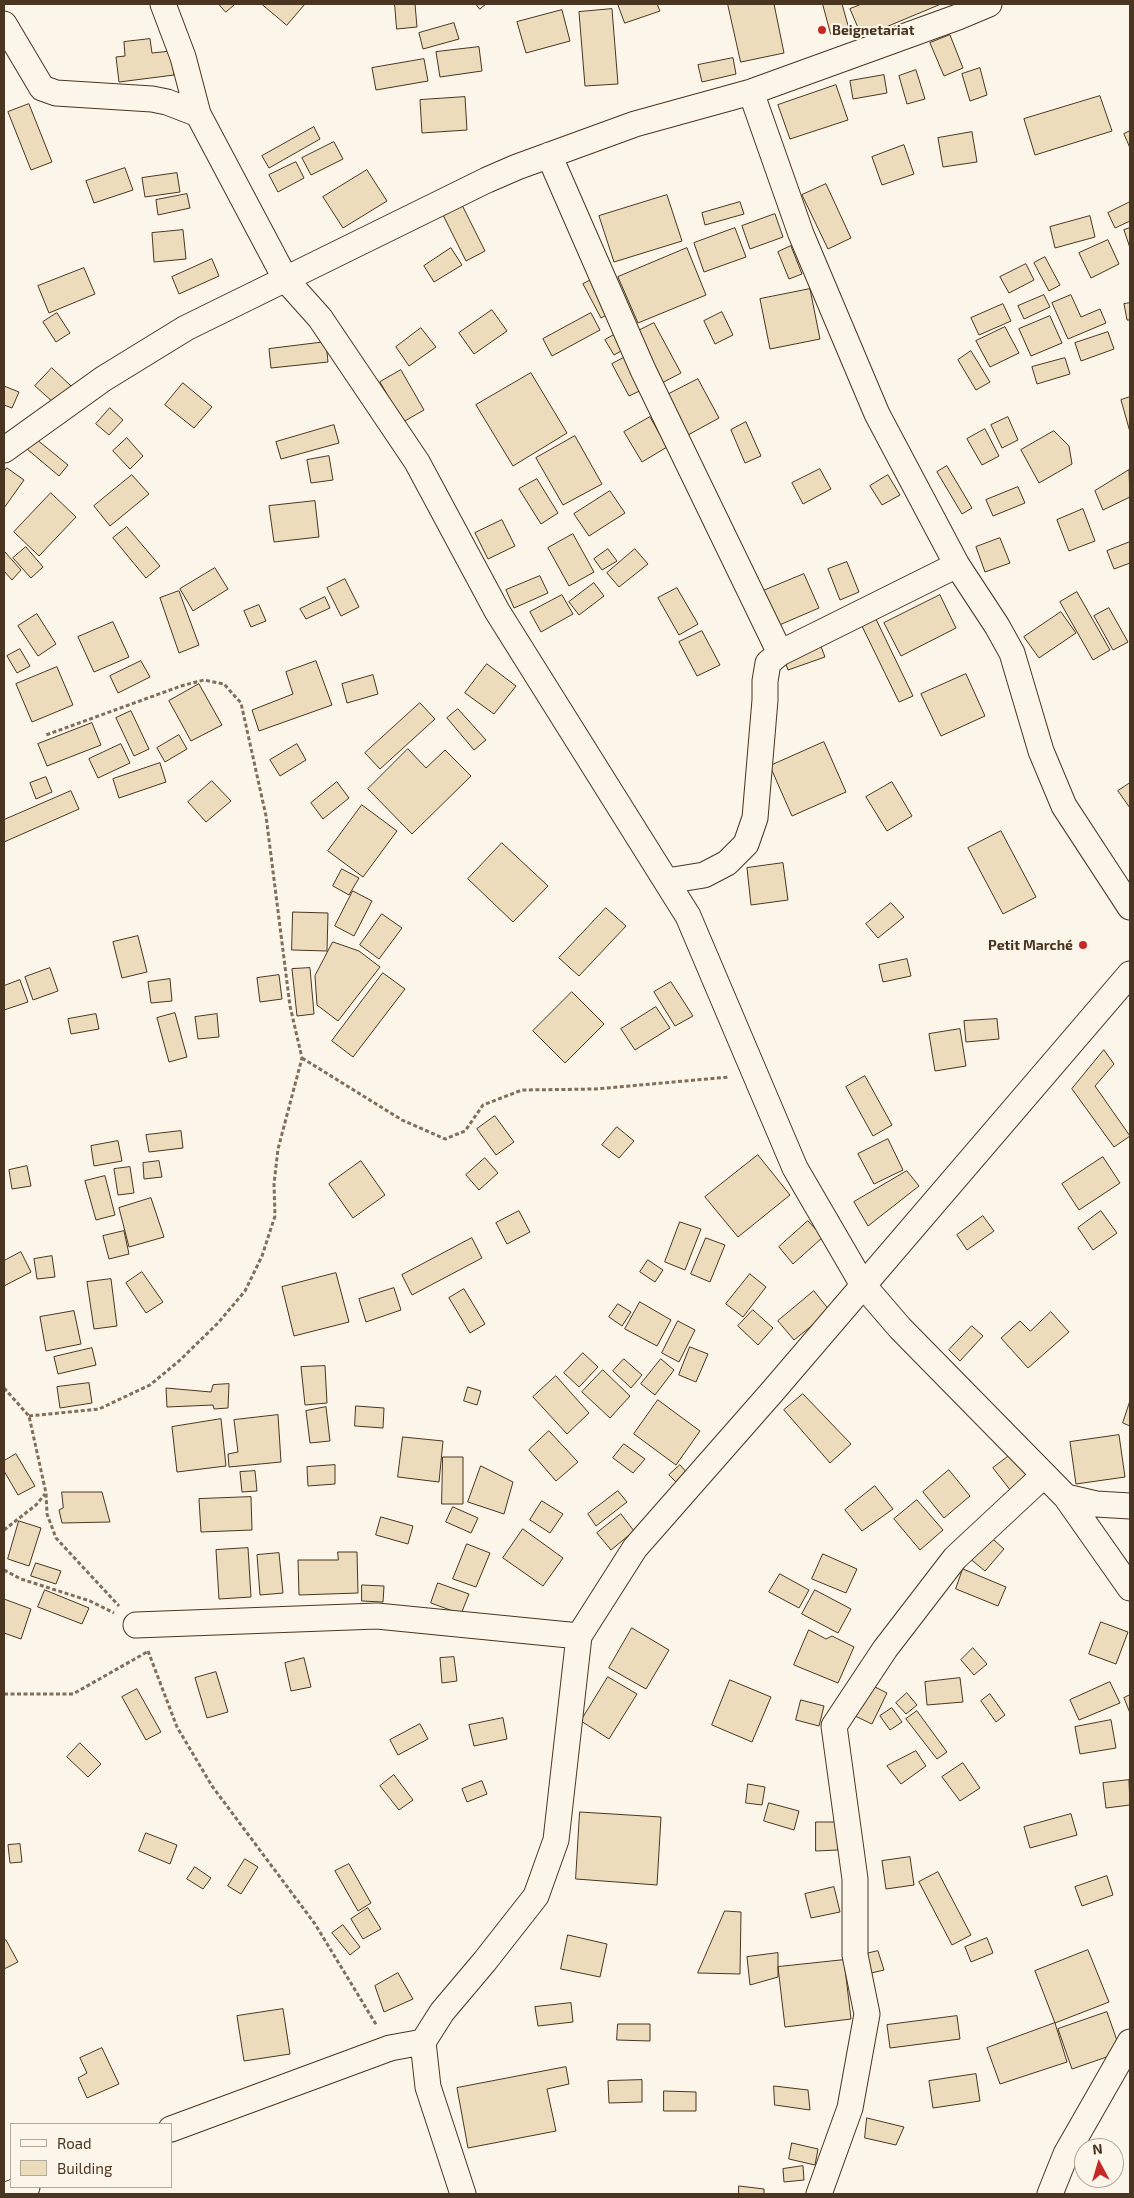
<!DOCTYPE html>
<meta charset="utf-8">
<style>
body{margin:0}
#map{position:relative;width:1134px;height:2198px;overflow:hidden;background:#fbf6e9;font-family:"Exo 2",sans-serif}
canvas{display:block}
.frame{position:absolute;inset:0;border:5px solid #4a3520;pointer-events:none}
.legend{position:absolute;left:10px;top:2123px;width:162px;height:65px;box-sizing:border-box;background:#fbf6e9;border:1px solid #b4a999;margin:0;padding:6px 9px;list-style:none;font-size:15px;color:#4a3520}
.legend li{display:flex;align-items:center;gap:10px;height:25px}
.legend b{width:25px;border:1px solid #b4a999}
.north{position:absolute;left:1074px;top:2138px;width:50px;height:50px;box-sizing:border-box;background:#fbf6e9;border:1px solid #b4a999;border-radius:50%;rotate:354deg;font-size:14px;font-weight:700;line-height:20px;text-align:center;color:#4a3520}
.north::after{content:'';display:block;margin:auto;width:18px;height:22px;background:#c62828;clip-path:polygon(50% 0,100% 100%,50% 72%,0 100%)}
</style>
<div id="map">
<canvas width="1134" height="2198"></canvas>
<div class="frame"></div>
<ul class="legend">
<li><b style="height:6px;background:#fbf6e9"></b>Road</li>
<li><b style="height:14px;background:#ecdcbc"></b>Building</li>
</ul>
<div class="north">N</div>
</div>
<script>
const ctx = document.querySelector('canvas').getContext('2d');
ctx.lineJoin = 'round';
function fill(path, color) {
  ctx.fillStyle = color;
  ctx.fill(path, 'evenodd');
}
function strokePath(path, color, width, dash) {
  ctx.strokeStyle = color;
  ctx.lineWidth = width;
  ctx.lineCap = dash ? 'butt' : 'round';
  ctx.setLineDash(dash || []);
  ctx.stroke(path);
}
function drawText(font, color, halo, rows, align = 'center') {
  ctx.font = font + ' "Exo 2",sans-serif';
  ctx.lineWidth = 4;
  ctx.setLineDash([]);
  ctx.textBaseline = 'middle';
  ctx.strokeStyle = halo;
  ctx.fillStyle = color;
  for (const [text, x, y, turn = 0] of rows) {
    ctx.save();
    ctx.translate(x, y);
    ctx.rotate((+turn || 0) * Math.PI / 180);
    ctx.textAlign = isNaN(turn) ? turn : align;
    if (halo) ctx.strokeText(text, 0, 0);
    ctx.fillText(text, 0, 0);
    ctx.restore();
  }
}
const building = new Path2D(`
 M219,4H235L226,12Z
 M262,4H305L287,25Z
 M395,4H415L417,27L397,29Z
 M476,4H486L480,9Z
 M618,4H657L660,11L625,23Z
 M728,4H774L784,53L741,62Z
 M823,4H842L849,29L831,34Z
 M862,4H941L862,37L850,9Z
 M612,9L618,84L585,86L579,12Z
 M562,10L570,41L526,53L517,22Z
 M454,23L459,39L423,49L419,33Z
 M950,35L963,68L944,76L930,43Z
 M150,39L152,53L171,51L174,75L119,82L116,57L125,56L124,42Z
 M479,47L482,71L440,77L436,52Z
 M733,58L736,74L702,82L698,65Z
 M424,59L428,81L376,90L372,68Z
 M980,68L987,95L970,101L962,74Z
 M916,70L925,99L907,104L899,76Z
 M884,75L887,93L853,99L850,81Z
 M836,85L848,120L790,139L778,105Z
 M1100,96L1112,131L1035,155L1024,119Z
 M465,97L467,130L422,133L420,100Z
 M29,104L52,162L31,170L8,112Z
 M314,127L320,139L269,168L262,156Z
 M1130,131V148L1124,134Z
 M972,132L977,162L943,167L938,138Z
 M334,142L343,159L311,175L302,158Z
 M904,145L914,174L882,185L872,157Z
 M296,162L304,178L278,192L269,175Z
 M125,168L133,190L94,203L86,181Z
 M367,170L387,201L343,228L323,197Z
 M177,173L180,192L145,197L142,178Z
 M826,184L851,238L828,249L802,195Z
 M187,194L190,208L158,215L156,200Z
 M667,195L682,241L614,262L599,216Z
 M460,201L485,251L466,261L441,211Z
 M740,202L744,214L705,225L702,213Z
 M1130,202V221L1115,228L1108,213Z
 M775,214L783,237L750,249L742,226Z
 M1090,216L1095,237L1055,248L1050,227Z
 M735,228L746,257L704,272L694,243Z
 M1130,228V248L1124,230Z
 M183,230L186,259L154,262L152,233Z
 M1108,240L1119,264L1091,278L1079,253Z
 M791,246L802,274L789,279L778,252Z
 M451,248L462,265L434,282L424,266Z
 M687,248L706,295L638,323L618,277Z
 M1045,257L1060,285L1049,291L1034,263Z
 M212,259L219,276L179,294L172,277Z
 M1026,264L1034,280L1009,293L1000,277Z
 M84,268L95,294L49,313L38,286Z
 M595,278L614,311L601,318L583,284Z
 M810,289L820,339L770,349L760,299Z
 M1044,295L1050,307L1024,319L1018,306Z
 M1071,295L1081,317L1100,309L1106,323L1068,339L1052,303Z
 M1130,303V320H1127L1124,304Z
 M1003,304L1011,321L979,335L971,318Z
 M492,310L507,331L474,354L459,333Z
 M722,312L733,335L715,344L704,321Z
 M57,313L70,333L56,342L43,322Z
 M591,313L600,330L552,356L543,339Z
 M1050,316L1062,343L1031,356L1019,329Z
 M654,323L681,373L658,385L632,334Z
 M1005,327L1019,353L990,367L976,341Z
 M421,328L436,347L409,366L396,347Z
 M619,332L628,347L614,355L605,340Z
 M1108,332L1114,349L1081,361L1075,343Z
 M326,342L328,362L271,368L269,349Z
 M971,351L990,382L976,390L958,360Z
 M633,353L650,386L629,396L612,364Z
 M1065,358L1070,374L1037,384L1032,367Z
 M52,368L71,386L54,403L35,386Z
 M401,370L424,410L403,422L380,382Z
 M531,373L567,433L513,466L476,405Z
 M698,379L719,418L688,435L667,395Z
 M183,383L212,407L194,428L165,405Z
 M4,386L19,392L12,408L4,405Z
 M1130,397V432L1121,400Z
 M110,408L123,420L109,435L96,424Z
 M650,417L667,447L642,462L624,432Z
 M1008,417L1018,440L1002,448L991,425Z
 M746,422L761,456L745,463L731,430Z
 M334,425L339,443L281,459L276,442Z
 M985,429L999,456L982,465L967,439Z
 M1054,431L1069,446L1072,464L1039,483L1021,450Z
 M575,436L602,484L563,505L536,458Z
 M127,438L143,456L130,469L113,451Z
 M36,439L68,465L59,476L27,449Z
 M329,456L333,480L311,483L307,460Z
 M947,466L972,508L962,514L937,472Z
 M7,468L24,480L4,508V472Z
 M820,469L831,489L803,504L792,483Z
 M1129,470L1130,497L1103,510L1095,491Z
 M132,475L149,494L110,526L94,506Z
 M888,475L900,495L882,505L870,486Z
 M537,479L558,513L541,524L519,489Z
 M1018,487L1025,503L993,516L986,500Z
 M610,491L625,513L589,536L574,514Z
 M51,493L76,517L39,556L14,532Z
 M315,501L319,537L274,542L269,506Z
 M1083,509L1095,541L1069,551L1057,520Z
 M502,520L515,546L488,559L475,533Z
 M127,527L160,566L146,578L113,538Z
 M573,534L594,572L569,586L548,548Z
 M1000,538L1010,563L985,572L976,547Z
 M1130,542V563L1114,569L1107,551Z
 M26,547L43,567L31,578L13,558Z
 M608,549L617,561L602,570L594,559Z
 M635,549L648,564L619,587L607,573Z
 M4,551L21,570L12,580L4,571Z
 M847,562L859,592L840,600L828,569Z
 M215,568L228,589L193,611L180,589Z
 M804,574L819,608L777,626L763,591Z
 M540,576L548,593L514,608L506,590Z
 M345,579L359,607L341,616L327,588Z
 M594,583L604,596L579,615L569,602Z
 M677,588L698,624L679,635L658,598Z
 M179,591L199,645L179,653L160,598Z
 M1077,592L1110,650L1093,660L1060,602Z
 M562,595L573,614L541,632L530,612Z
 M940,595L956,628L901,656L884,623Z
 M325,597L330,608L306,619L300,609Z
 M259,605L266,621L251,627L244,611Z
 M1109,608L1128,642L1113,650L1094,616Z
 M1061,612L1076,633L1039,658L1024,637Z
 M873,613L913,696L899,702L859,620Z
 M37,614L56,644L38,656L18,626Z
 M113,622L129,657L94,672L78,637Z
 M702,631L720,665L697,676L679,642Z
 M815,631L825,657L788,670L779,644Z
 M20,649L30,666L17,673L7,656Z
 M141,661L150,677L118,693L110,676Z
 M316,661L332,705L259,731L252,710L293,694L286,672Z
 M487,664L516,686L494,714L465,693Z
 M57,667L73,705L32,722L16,684Z
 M966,674L985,716L941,736L921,694Z
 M373,675L378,694L347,703L342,684Z
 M199,684L222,725L191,741L169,701Z
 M420,703L435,719L380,769L365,753Z
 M458,709L486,740L474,750L447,718Z
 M131,711L149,749L134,756L116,718Z
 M92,723L101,745L47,766L38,744Z
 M179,735L187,749L165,762L157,748Z
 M824,742L846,792L792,816L770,766Z
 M121,744L130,763L98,778L89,759Z
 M297,744L306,760L280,776L270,760Z
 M408,749L426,768L445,750L471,776L412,834L368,789Z
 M160,763L166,782L119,798L113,779Z
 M46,777L52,792L36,799L30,783Z
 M212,781L231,801L206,822L188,802Z
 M337,782L349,798L323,819L311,803Z
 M892,782L912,816L887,831L866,797Z
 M1130,783V808L1118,791Z
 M71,791L79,809L4,842V820Z
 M362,805L397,831L363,877L328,851Z
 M1001,831L1036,897L1003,914L968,848Z
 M502,843L548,886L513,922L468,879Z
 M783,863L788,900L751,905L747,868Z
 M342,869L359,878L349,895L333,886Z
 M353,891L372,901L354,936L335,926Z
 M891,903L904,917L878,938L866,924Z
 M606,908L626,926L579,976L559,958Z
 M293,912L328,913L327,951L292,950Z
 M382,914L402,928L379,959L360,945Z
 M138,936L147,972L122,978L113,942Z
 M333,942L359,951L380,967L338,1021L317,1005L315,976Z
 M907,959L911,976L883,982L879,965Z
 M50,968L58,991L33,1000L25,977Z
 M310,968L314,1014L297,1016L292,969Z
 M383,973L405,989L353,1057L332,1041Z
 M279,975L282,999L260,1002L257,978Z
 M170,979L172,1001L151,1003L148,982Z
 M20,980L28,1002L4,1010V986Z
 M671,982L693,1016L675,1026L654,992Z
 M572,992L604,1024L565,1063L533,1031Z
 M656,1007L670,1028L635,1050L621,1029Z
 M175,1013L187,1057L169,1062L157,1018Z
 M96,1014L99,1029L71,1034L68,1019Z
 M217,1014L219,1037L198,1039L195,1017Z
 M997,1019L999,1039L966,1042L964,1021Z
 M960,1029L966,1066L935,1071L929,1034Z
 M1104,1050L1114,1064L1095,1086L1130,1136L1114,1147L1072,1089Z
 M865,1076L892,1125L873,1136L846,1087Z
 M495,1116L514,1142L496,1155L477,1129Z
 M617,1127L634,1141L619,1158L602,1145Z
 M181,1131L183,1148L149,1152L146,1135Z
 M888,1139L903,1170L874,1184L858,1154Z
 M118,1141L122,1161L94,1166L91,1146Z
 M758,1155L790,1195L738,1237L705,1197Z
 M1103,1157L1120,1183L1079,1210L1062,1184Z
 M485,1158L498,1173L479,1190L466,1175Z
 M159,1161L162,1177L144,1179L143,1163Z
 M361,1161L385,1195L353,1218L329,1184Z
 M27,1166L31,1186L12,1189L9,1170Z
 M130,1167L134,1193L118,1195L114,1169Z
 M907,1171L919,1186L868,1226L854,1202Z
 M105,1176L115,1215L96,1220L85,1181Z
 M151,1198L164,1237L129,1247L119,1208Z
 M519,1211L530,1232L507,1244L496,1223Z
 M1101,1211L1117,1233L1093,1250L1078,1228Z
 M983,1216L994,1231L967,1250L957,1235Z
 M808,1221L823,1237L793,1264L779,1247Z
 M680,1222L701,1229L685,1270L665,1262Z
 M124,1231L129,1254L109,1259L103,1236Z
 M472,1238L482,1258L412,1295L402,1275Z
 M706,1238L725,1245L710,1282L691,1274Z
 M21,1252L31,1272L4,1286V1261Z
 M52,1256L55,1277L37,1279L34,1259Z
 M648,1260L663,1270L655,1282L640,1272Z
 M142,1272L163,1302L146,1313L126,1283Z
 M336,1273L349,1322L294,1336L282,1287Z
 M750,1274L766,1287L743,1317L726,1304Z
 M111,1279L117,1326L94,1329L87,1282Z
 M394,1288L401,1310L366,1322L359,1299Z
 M464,1289L485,1324L470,1333L449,1298Z
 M814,1291L830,1311L794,1340L778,1321Z
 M640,1302L671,1320L657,1346L625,1329Z
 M618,1304L631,1312L622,1326L609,1317Z
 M753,1310L773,1328L758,1345L738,1326Z
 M74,1311L81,1344L46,1351L40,1317Z
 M1051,1312L1069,1332L1028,1368L1001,1338L1020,1321L1030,1331Z
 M678,1321L695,1330L679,1362L662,1353Z
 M972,1326L983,1336L960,1361L949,1350Z
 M690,1347L708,1354L696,1382L679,1375Z
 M92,1348L96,1365L58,1374L54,1357Z
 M583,1353L598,1367L579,1387L564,1373Z
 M624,1359L642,1375L631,1388L613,1371Z
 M661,1359L674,1370L655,1395L641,1384Z
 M325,1366L327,1403L305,1405L301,1367Z
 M603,1370L630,1396L610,1418L582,1392Z
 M556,1376L589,1413L567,1434L533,1397Z
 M89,1383L92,1403L60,1408L57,1387Z
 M229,1384L228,1408L214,1409L213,1405L167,1407L166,1388L211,1392L213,1385Z
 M468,1387L481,1391L477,1405L464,1401Z
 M803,1394L851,1444L830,1463L784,1410Z
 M658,1400L700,1431L676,1465L634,1434Z
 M1130,1401V1426L1123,1423Z
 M356,1406L384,1408L383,1428L355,1426Z
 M326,1407L330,1441L310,1443L306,1411Z
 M278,1415L281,1462L229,1467L228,1454L238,1452L234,1420Z
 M221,1419L226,1466L177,1472L172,1427Z
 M549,1431L578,1462L556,1481L529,1450Z
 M1119,1435L1125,1477L1076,1484L1070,1442Z
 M403,1437L443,1441L439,1482L398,1477Z
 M624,1444L645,1459L633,1473L613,1458Z
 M1018,1449L1036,1473L1011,1491L993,1468Z
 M16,1454L35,1486L18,1495L4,1471V1461Z
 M443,1457H463V1504H442Z
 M335,1465V1484L308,1486L307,1467Z
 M680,1465L691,1477L681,1487L669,1475Z
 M481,1466L513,1482L504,1514L468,1502Z
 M949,1470L970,1496L944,1518L923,1492Z
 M255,1471L257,1491L242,1492L240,1472Z
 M875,1486L893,1509L862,1531L845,1510Z
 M618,1491L627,1502L596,1526L588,1514Z
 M62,1492H102L110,1522L62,1523L59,1510L63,1508Z
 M251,1497L252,1530L201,1532L199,1499Z
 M917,1500L943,1530L920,1550L894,1519Z
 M542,1501L563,1514L550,1533L530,1520Z
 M453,1507L478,1518L471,1533L446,1522Z
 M621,1514L634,1531L611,1550L597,1533Z
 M381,1517L413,1526L408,1544L376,1535Z
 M19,1521L41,1528L29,1566L8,1559Z
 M523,1529L563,1558L543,1586L503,1558Z
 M987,1534L1004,1549L985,1571L968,1557Z
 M467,1544L490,1553L476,1587L453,1579Z
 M248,1548L251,1597L219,1599L216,1550Z
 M338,1552H357L358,1593L299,1595L298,1560H338Z
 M279,1553L283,1593L260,1595L257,1555Z
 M823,1554L857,1569L846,1593L812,1579Z
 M36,1563L61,1571L56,1584L31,1576Z
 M963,1569L1006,1587L998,1606L956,1589Z
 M780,1574L809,1590L799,1608L769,1592Z
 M438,1583L469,1594L461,1614L431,1603Z
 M362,1585L384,1586L383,1602L362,1601Z
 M45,1590L89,1608L82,1624L38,1607Z
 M815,1590L851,1609L838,1633L802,1614Z
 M4,1599L31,1609L21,1639L4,1633Z
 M1101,1622L1128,1632L1116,1664L1089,1654Z
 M632,1628L669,1650L646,1689L609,1668Z
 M809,1630L826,1639L832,1636L854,1647L838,1683L794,1665Z
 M973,1648L987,1664L974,1675L961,1660Z
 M454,1657L457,1681L442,1683L440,1658Z
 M304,1658L311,1687L291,1691L285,1663Z
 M216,1672L228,1712L207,1718L195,1678Z
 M608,1677L637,1694L609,1739L581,1721Z
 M960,1678L963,1702L927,1705L925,1682Z
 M730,1680L771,1697L752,1742L712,1725Z
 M1110,1682L1120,1703L1079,1720L1070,1700Z
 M871,1685L887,1693L872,1724L855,1716Z
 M137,1689L161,1732L146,1740L122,1697Z
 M907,1693L917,1705L906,1714L896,1703Z
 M990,1694L1005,1715L996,1722L981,1701Z
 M1130,1695V1713L1124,1698Z
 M801,1700L824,1706L819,1726L796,1720Z
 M892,1708L902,1722L890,1730L880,1716Z
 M917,1711L947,1752L937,1759L906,1719Z
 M503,1718L507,1739L474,1746L469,1725Z
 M1111,1720L1116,1748L1080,1754L1075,1727Z
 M420,1724L428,1739L398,1755L390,1740Z
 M80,1743L101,1764L88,1777L67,1757Z
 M916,1751L926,1766L901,1784L887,1766Z
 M963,1763L980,1788L960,1801L942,1777Z
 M394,1775L413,1800L399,1810L380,1786Z
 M1129,1780L1130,1805L1106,1808L1103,1783Z
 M482,1781L487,1794L467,1802L462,1789Z
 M748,1784L765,1787L762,1805L746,1803Z
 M769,1803L799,1811L794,1830L764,1821Z
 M580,1812L661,1817L657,1885L576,1879Z
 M1071,1814L1077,1835L1030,1848L1024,1827Z
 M816,1822H838V1850L816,1851Z
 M146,1833L177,1845L170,1864L139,1851Z
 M20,1844L22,1862L10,1863L8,1845Z
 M910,1857L914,1885L886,1889L882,1861Z
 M245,1859L258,1867L241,1894L228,1886Z
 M349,1864L371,1903L358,1911L335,1871Z
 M195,1867L211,1878L203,1889L187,1879Z
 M938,1872L971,1935L952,1945L919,1882Z
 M1107,1876L1113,1895L1082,1906L1075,1887Z
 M834,1887L840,1912L811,1918L805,1894Z
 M368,1908L381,1929L363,1939L351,1919Z
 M725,1911L741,1912L740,1974L698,1973Z
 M343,1925L360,1947L350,1955L332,1933Z
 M568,1935L607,1944L600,1977L561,1969Z
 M987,1938L993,1953L971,1962L965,1947Z
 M6,1940L18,1962L4,1969V1941Z
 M1088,1950L1109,2002L1055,2023L1035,1971Z
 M878,1951L884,1970L867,1974L861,1955Z
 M778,1953V1977L750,1985L747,1957Z
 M844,1960L851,2019L785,2027L778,1967Z
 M398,1973L413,1999L384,2012L375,1986Z
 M571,2003L573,2022L538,2026L535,2007Z
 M283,2009L290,2054L244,2061L237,2016Z
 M1107,2012L1121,2052L1072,2069L1058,2029Z
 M957,2016L960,2039L890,2048L887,2025Z
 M1055,2023L1067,2062L1000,2084L987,2048Z
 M618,2024H650V2041L617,2040Z
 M102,2048L119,2084L87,2098L78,2078L87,2073L80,2058Z
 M566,2067L569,2084L547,2089L556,2131L468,2148L457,2088Z
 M976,2074L980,2101L933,2108L929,2081Z
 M642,2080V2102L609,2103L608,2081Z
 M774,2086L808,2090L810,2110L775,2105Z
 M664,2091L696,2092V2111H664Z
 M867,2118L904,2127L896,2145L865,2138Z
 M792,2143L818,2149L815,2165L789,2159Z
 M803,2166L804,2180L784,2182L783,2169Z
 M739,2186L764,2189V2194H739Z`);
fill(building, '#ecdcbc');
strokePath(building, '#4a3520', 1);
const street = new Path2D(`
 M163,4L183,57L198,114
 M4,24L42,88L56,93L152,99L167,102L198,114L286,280L320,318L417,462L497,611L688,916L795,1168L863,1285L900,1328L1066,1497L1096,1504L1130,1506
 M751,92L801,234L877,414L957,565L997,626L1012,653L1041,751L1064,806L1130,907
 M549,155L643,370L780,653
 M4,450L103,379L186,328L487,180L517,167L635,124L751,92L958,17L989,4
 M667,881L704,875L727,863L746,844L755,818L765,700V681L768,663L780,653L957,565
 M1066,1497L1130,1588
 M136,1625L377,1616L579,1636
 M171,2129L390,2048L423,2042
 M9,2194L27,2187
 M463,2194L428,2087L423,2042L442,2012L485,1961L536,1896L556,1840L579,1636L635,1548L772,1392L1130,974
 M819,2194L850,2108L867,2014L855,1955V1879L834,1726L885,1649L955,1558L1044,1475
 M1050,2194L1066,2154L1130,2042`);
strokePath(street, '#4a3520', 27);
strokePath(new Path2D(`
 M302,1058L402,1120L445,1139L465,1131L483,1105L522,1090L596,1089L729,1077
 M4,1388L29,1416L46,1493L47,1514L56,1538L119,1606
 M29,1416L99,1409L150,1385L179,1361L218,1323L245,1291L262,1256L275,1216L274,1184L278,1149L302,1058L290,1006L266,816L241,703L224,684L204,680L181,686L46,735
 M4,1530L36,1505L45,1494
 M4,1570L21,1579L90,1601L114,1613
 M148,1651L177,1727L212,1786L315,1924L377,2026
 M4,1694H73L147,1652`), '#7f6f5c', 3, [4, 2.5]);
strokePath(street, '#fbf6e9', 25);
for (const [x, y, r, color] of [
 [822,30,5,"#c62828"],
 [1083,945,5,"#c62828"]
]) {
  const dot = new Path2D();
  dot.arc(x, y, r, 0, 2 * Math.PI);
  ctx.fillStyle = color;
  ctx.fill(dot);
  strokePath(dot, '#fbf6e9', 2);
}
drawText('bold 14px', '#4a3520', '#fbf6e9', [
 ["Beignetariat",832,30],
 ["Petit Marché",1073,945,"right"]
], 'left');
</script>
